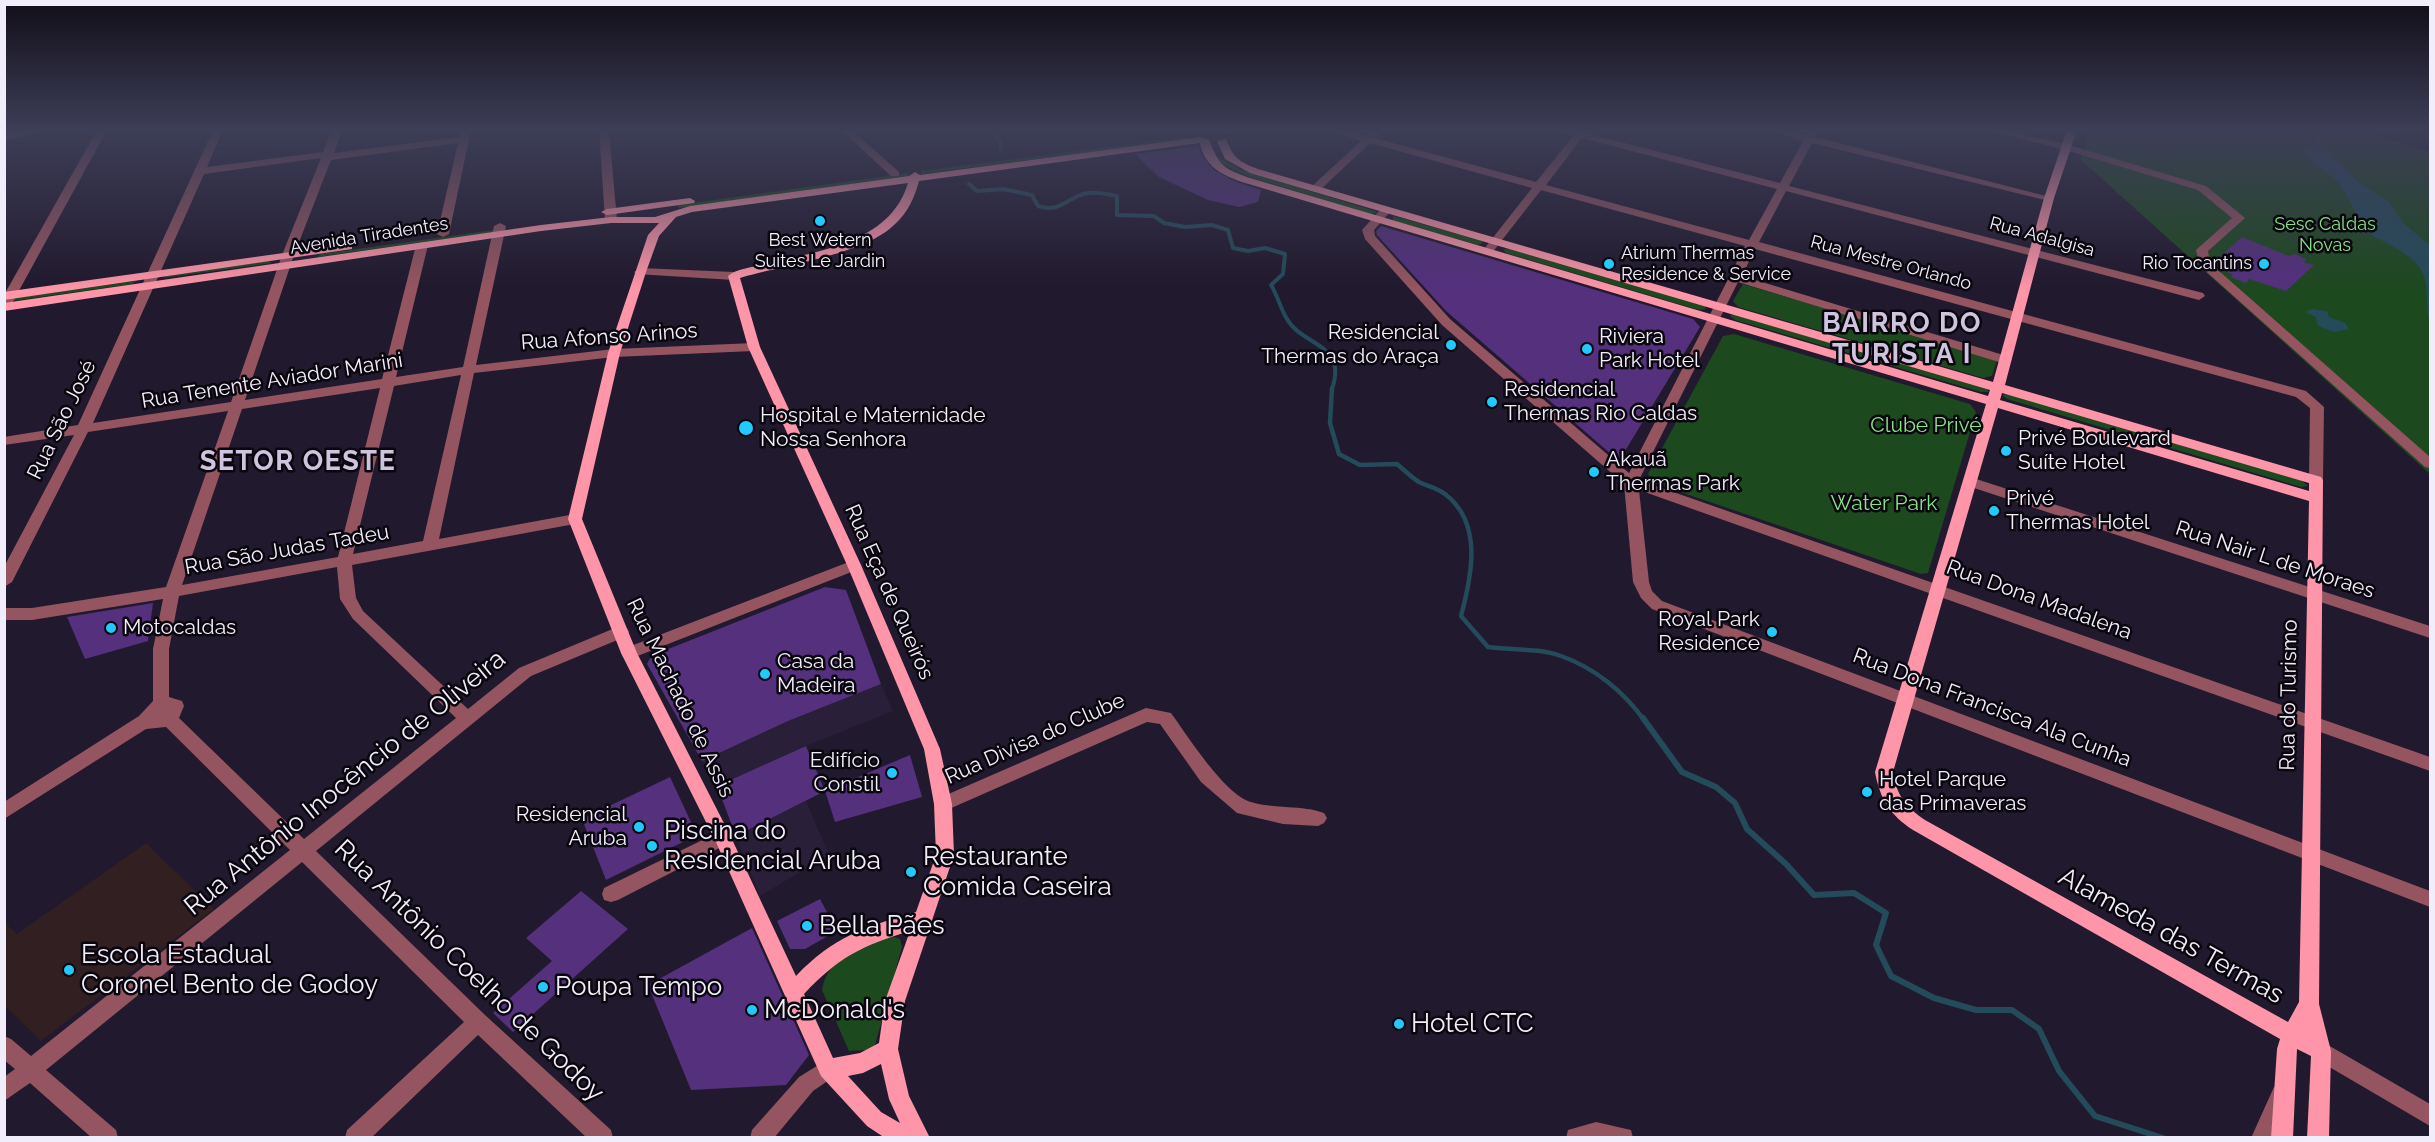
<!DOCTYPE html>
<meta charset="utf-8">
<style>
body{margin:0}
#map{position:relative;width:2435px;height:1142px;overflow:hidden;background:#21192d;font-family:Raleway,sans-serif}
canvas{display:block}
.frame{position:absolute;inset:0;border:6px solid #f2edfb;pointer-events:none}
</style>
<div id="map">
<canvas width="2435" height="1142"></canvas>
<div class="frame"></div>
</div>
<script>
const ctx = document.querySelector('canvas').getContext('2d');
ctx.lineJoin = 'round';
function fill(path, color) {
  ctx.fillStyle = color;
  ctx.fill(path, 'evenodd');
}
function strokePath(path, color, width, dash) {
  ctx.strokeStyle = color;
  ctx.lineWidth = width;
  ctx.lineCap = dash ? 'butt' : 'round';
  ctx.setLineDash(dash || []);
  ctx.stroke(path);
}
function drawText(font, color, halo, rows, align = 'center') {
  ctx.font = font + ' Raleway,sans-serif';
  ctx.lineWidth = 5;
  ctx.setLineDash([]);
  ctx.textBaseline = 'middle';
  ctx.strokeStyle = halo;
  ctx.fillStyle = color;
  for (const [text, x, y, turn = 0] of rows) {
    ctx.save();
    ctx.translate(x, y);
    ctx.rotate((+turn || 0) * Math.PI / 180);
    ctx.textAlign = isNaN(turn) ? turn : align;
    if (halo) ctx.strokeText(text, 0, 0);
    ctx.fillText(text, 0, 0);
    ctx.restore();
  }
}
fill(new Path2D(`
 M881,684L893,711L806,746L717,786L702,761L788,721Z
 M806,801L829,855L760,896L736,836Z`), '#2a1f39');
fill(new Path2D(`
 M146,843L214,909L41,1041L5,1006V923L17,934Z`), '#321f22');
fill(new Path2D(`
 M2091,130H2359L2430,152V474L2080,159Z
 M1186,137L1189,139L921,174V171Z
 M1216,156L1241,170L1378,212L1371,214L1247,176L1218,162Z
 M908,173L909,176L679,208L678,205Z
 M1393,216L1480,240L1483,243L1478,245L1393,221Z
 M494,230V232L317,257L321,254Z
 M1503,249H1510L1705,306L1706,309L1699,310L1506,253Z
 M269,261L272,263L163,278L167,276Z
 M137,281L132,284L12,301L13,298Z
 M1743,284L1997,360L1992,376L1983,378L1738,307L1733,301Z
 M1732,314L1987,389L1989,392H1981L1735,320L1730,316Z
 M1734,334L1970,404L1976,412L1928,573L1921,574L1654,483L1648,474L1723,336Z
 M2009,394L2301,480L2308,486L2301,487L2007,399L2002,395Z
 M891,936L900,939L902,947L875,1045L867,1050L849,1051L822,990C828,955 862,946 891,936Z`), '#1d491e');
fill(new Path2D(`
 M2310,145L2323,148L2360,183L2389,202L2404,224L2430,245V323C2425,308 2429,291 2424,276C2414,251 2380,242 2360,228C2359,215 2342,183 2330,175C2316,164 2312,167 2303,150Z
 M2312,309L2327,311L2329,317L2345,323L2349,329L2334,332L2318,326L2316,317L2306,312Z`), '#234b59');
strokePath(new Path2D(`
 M992,130L1001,142V150
 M2308,130L2317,138L2319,150
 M969,184L977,191L1003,189L1032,195L1038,206C1058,212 1062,203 1078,196C1089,191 1101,193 1112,195L1117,196V215L1154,216L1164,223L1185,227L1212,225L1228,230L1233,248L1248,251L1265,248L1285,254L1283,274L1271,285C1278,296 1280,308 1287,319C1302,346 1348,343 1332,389`), '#234b59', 4);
strokePath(new Path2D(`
 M1332,388L1330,423L1339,454L1360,465L1397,464C1404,470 1411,477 1419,482C1427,486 1437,488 1445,494C1483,523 1472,575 1461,616L1488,647C1511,650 1540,648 1561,656C1595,668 1624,692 1644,720`), '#234b59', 4.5);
strokePath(new Path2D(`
 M1643,718L1682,772L1716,787L1735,803L1747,829L1786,864L1814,895L1854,893L1886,913L1876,945L1891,976L1934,998L1976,1010H2012L2039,1029L2059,1071L2095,1116L2163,1138`), '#234b59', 6);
fill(new Path2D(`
 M1198,146L1204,159L1214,170L1234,181L1261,190L1258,202L1239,207L1208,200L1159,177L1135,154Z
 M1381,226L1693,319L1700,327L1619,461L1446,311L1377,235L1376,231Z
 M2242,237L2289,256L2295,254L2306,259L2304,263L2314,265L2286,291L2249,279L2246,283L2231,277L2233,275L2219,268L2222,265L2214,262Z
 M825,587L846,590L881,684L788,721L702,761L647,664L649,660L653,655Z
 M153,603L148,641L85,659L67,617Z
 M806,746L825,791L736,836L717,786Z
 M910,755L922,797L835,822L825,791Z
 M670,777L697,835L606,880L582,819Z
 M581,891L628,929L513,1032L493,1013L552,961L526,938Z
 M820,899L837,931L805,949H790L777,921Z
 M752,928L809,1055L786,1085L691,1090L648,985Z`), '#54307d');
fill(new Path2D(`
 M28,130H53L4,140V134Z
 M97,130H107L10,307L4,311V295Z
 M213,130H223L207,167L323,152L332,130H342L334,153L459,137L461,130H471L449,234L443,237L437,234L458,143L331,160L294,255L245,400L382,379L416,245L422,242L428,245L396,377L463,367L494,226L500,223L506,226L476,365L614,349L754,343L760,347L754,351L614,357L474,373L439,539L575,514L580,515L582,519L580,523L352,565L356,598L363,611L468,709L519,668L615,628H627L629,632L627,636L531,676L316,851L485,1015L611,1130L613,1138H587L478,1035L371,1138H345L347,1130L464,1022L302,862L46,1070L116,1130L118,1138H92L30,1083L4,1101V1077L15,1069L4,1060V1036L11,1039L31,1056L290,850L166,727L146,729L4,819V802L139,716L153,701V649L163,599L32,620H4V608H32L166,587L228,411L88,432L12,582L4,587V567L74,435L4,445V437L78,425ZM321,158L282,255L231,402L93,423L204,174ZM461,375L423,541L353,554L394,386ZM380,388L338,557L182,585L242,409ZM337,567L340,599L353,619L456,718L304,839L179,718L184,706L182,701L169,697V649L179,596Z
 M599,130H609L617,220L611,223L605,220Z
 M841,130H852L899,172V176H891Z
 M1221,130H1231V132L1226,135Z
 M1328,130H1345L1366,136L1372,130H1383L1375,138L1536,182L1573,136L1558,130H1588L1586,133L1780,183L1803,141L1768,130H1786L1806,135L1809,130H1819L1815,137L2054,198L2049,201L1812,143L1789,186L2203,293L2205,296L2199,300L1786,191L1759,242L2306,391L2324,407L2323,480L2316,485L2309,480L2310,408L2296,397L1755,249L1742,276L2010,357L2012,360L2006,364L2002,363L1738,282L1639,480L2430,757V771L1639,490L1649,582L1652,591L1662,601L2430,891V907L1652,609L1641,598L1633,582L1624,484L1442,325L1365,239L1362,230L1382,208H1390V212L1374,230L1375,236L1450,319L1629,473L1745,246L1541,190L1492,253H1484V249L1532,188L1370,143L1319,191H1311V187L1361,141ZM1582,138L1777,189L1749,240L1546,185Z
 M1986,130H2005L2069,145L2206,186L2245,218L2208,251L2210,263L2430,457V468L2425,467L2200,266L2196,250L2232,218L2198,190L2062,149Z
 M640,268L734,272L740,276L734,280L636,274L634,272Z
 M1970,477L2430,626V638L1965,485L1963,482Z
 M854,560L861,565L859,569L635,657H623L621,653L623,649Z
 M1146,708L1171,713C1187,735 1225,795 1251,802C1274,809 1303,805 1324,813L1327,818L1324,823L1318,826L1283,824L1237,813L1201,782L1160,724L1147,722L949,809L943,811L937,809L934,804L937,799Z
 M723,830L729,833L732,838L729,843L618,900L611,902L604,900L602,894L604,888Z
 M2321,1041L2430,1104V1126L2314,1058L2311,1051L2314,1044Z
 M828,1059L835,1062L838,1069L835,1076L813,1091L774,1138H750L752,1130L799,1077Z
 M2281,1084L2288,1087L2291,1094L2272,1138H2251L2274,1087Z
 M1596,1122L1631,1130L1633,1138H1566L1568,1130Z`), '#945560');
fill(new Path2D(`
 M2067,130H2077L2054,198L2005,385L2321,477L2323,480L2319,1004L2331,1051L2329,1138H2307L2311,1056L2297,1049L2293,1138H2271L2277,1049L2280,1039L1913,830C1890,815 1880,799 1875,772L1986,404L1242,182C1222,175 1204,166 1200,143L919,181C915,197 907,214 894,225C863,255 783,265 740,278L760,347L861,565L940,749L952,804L954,855L905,1001L898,1049L909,1096L930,1138H885L867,1126L821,1076L715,840L621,653L568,519L608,353L648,235L659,223H611L541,231L4,311V303L541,225L611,217H655L690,206L909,176L915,172L920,175L1201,137L1209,140C1220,166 1222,168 1250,178L1988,396L1990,390L1250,173L1225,159L1217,141L1226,139C1234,158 1237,161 1258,169L1993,382L2044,198ZM908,183C890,244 816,251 763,265C752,267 736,269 728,276L748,347L847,565L924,749L934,804L936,855L916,912C865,927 834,936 796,976L729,833L637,653L582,519L620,353L646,272L659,236L676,217L692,212ZM2002,393L2309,483V491L2000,400ZM1998,408L2309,501L2299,1002L2288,1022L1925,820C1905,806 1897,796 1893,772ZM910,931L885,1001L879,1043L860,1053L833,1058L804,994C839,957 861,946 910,931ZM881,1064L889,1099L900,1123L881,1112L848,1076L863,1073Z
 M690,198L695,201L694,203L607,215L601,212L607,209Z
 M348,244L352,245V249L4,300V292Z`), '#fe95a8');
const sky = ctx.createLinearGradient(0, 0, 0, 290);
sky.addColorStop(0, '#120e19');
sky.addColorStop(0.45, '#3d3e57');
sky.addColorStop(1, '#3d3e5700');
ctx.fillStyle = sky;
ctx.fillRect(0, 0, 2435, 290);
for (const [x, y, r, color] of [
 [820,221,6,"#22c9fd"],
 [1609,264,6,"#22c9fd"],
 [2264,264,6,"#22c9fd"],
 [1451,345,6,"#22c9fd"],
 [1587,349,6,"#22c9fd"],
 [1492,402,6,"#22c9fd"],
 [746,428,8,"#22c9fd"],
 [2006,451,6,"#22c9fd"],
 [1594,472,6,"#22c9fd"],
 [1994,511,6,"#22c9fd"],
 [111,628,6,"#22c9fd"],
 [1772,632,6,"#22c9fd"],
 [765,674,6,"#22c9fd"],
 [892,773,6,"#22c9fd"],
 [1867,792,6,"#22c9fd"],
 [639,827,6,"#22c9fd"],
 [652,846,6,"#22c9fd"],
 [911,872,6,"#22c9fd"],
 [807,926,6,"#22c9fd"],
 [69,970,6,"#22c9fd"],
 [543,987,6,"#22c9fd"],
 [752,1010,6,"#22c9fd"],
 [1399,1024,6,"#22c9fd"]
]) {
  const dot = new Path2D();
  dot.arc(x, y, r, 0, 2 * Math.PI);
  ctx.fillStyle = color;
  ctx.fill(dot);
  strokePath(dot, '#09060e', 2);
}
drawText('18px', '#86e486', '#09060e', [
 ["Sesc Caldas",2325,225],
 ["Novas",2325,246]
]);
drawText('18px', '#f2edfb', '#09060e', [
 ["Avenida Tiradentes",369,236,-9],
 ["Rua Adalgisa",2042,237,15],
 ["Rua Mestre Orlando",1891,263,15]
]);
drawText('18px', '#f2edfb', '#09060e', [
 ["Best Wetern",820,241],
 ["Suites Le Jardin",820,262],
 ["Atrium Thermas",1621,254,"left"],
 ["Residence & Service",1621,275,"left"],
 ["Rio Tocantins",2252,264,"right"]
]);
drawText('21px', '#f2edfb', '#09060e', [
 ["Residencial",1439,333,"right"],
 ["Thermas do Araça",1439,357,"right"],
 ["Riviera",1599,337],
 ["Park Hotel",1599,361],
 ["Residencial",1504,390],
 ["Thermas Rio Caldas",1504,414],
 ["Hospital e Maternidade",760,416],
 ["Nossa Senhora",760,440],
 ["Privé Boulevard",2018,439],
 ["Suíte Hotel",2018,463],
 ["Akauã",1606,460],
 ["Thermas Park",1606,484],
 ["Privé",2006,499],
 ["Thermas Hotel",2006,523],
 ["Royal Park",1760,620,"right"],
 ["Residence",1760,644,"right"],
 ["Motocaldas",123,628],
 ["Casa da",777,662],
 ["Madeira",777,686],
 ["Edifício",880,761,"right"],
 ["Constil",880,785,"right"],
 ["Hotel Parque",1879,780],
 ["das Primaveras",1879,804],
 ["Residencial",627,815,"right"],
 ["Aruba",627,839,"right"]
], 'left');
drawText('21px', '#f2edfb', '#09060e', [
 ["Rua Afonso Arinos",609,337,-4],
 ["Rua Tenente Aviador Marini",272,381,-9],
 ["Rua São José",62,420,-64],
 ["Rua São Judas Tadeu",287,550,-10],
 ["Rua Nair L de Moraes",2275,560,18],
 ["Rua Eça de Queirós",889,592,66],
 ["Rua Dona Madalena",2039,600,20],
 ["Rua do Turismo",2289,695,-89],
 ["Rua Machado de Assis",680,698,64],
 ["Rua Dona Francisca Ala Cunha",1992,708,21],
 ["Rua Divisa do Clube",1035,739,-24]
]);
drawText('21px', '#86e486', '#09060e', [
 ["Clube Privé",1926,426],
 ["Water Park",1884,504]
]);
drawText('26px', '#f2edfb', '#09060e', [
 ["Rua Antônio Inocêncio de Oliveira",345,783,-39],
 ["Alameda das Termas",2171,936,29],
 ["Rua Antônio Coelho de Godoy",469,971,44]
]);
drawText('26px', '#f2edfb', '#09060e', [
 ["Piscina do",664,831],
 ["Residencial Aruba",664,861],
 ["Restaurante",923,857],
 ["Comida Caseira",923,887],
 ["Bella Pães",819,926],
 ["Escola Estadual",81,955],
 ["Coronel Bento de Godoy",81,985],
 ["Poupa Tempo",555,987],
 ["McDonald's",764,1010],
 ["Hotel CTC",1411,1024]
], 'left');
ctx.letterSpacing = '1.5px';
drawText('bold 27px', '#cec4df', '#09060e', [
 ["BAIRRO DO",1902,324],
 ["TURISTA I",1902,355],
 ["SETOR OESTE",298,462]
]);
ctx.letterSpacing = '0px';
</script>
